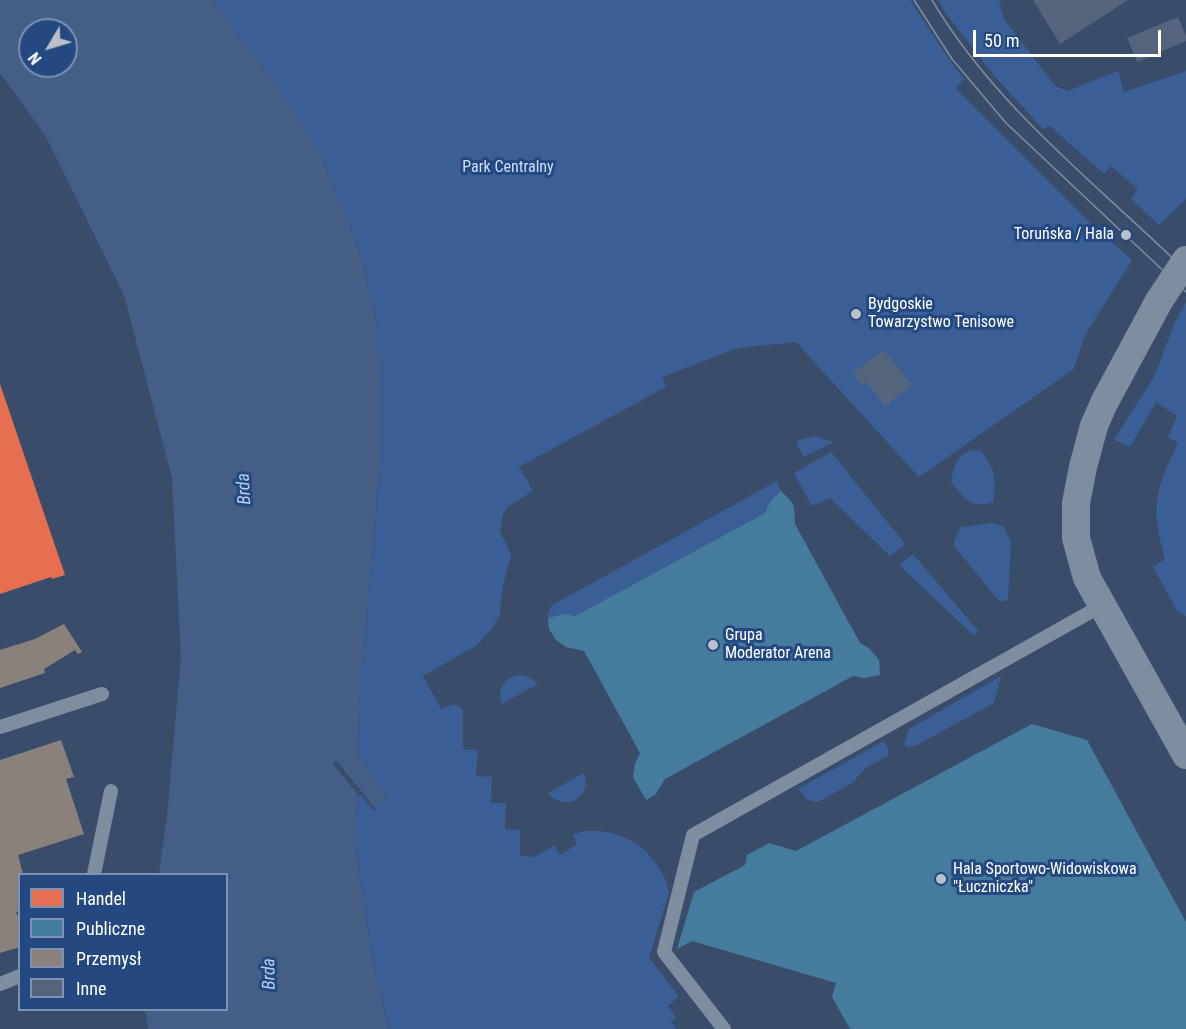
<!DOCTYPE html>
<meta charset="utf-8">
<style>
body{margin:0}
#map{position:relative;width:1186px;height:1029px;overflow:hidden;background:#394d6b;font-family:"Roboto Condensed",sans-serif}
canvas{display:block}
.legend{position:absolute;left:18px;top:873px;width:210px;height:138px;box-sizing:border-box;background:#244980;border:2px solid #7c92b3;margin:0;padding:8px 10px;list-style:none;font-size:18px;color:#fff}
.legend li{display:flex;align-items:center;gap:12px;height:30px}
.legend b{width:30px;border:2px solid #7c92b3}
.north{position:absolute;left:18px;top:18px;width:60px;height:60px;box-sizing:border-box;background:#244980;border:2px solid #7c92b3;border-radius:50%;rotate:232deg;font-size:16px;font-weight:700;line-height:24px;text-align:center;color:#fff}
.north::after{content:'';display:block;margin:auto;width:21px;height:27px;background:#bac1cb;clip-path:polygon(50% 0,100% 100%,50% 72%,0 100%)}
.scale{position:absolute;left:973px;top:30px;width:188px;height:27px;box-sizing:border-box;border:3px solid #fff;border-top:0;padding-left:8px;font-size:18px;line-height:21px;white-space:nowrap;color:#fff;-webkit-text-stroke:4px #244980;paint-order:stroke}
</style>
<div id="map">
<canvas width="1186" height="1029"></canvas>
<ul class="legend">
<li><b style="height:16px;background:#e76f51"></b>Handel</li>
<li><b style="height:16px;background:#457b9d"></b>Publiczne</li>
<li><b style="height:16px;background:#8a817c"></b>Przemysł</li>
<li><b style="height:16px;background:#54647c"></b>Inne</li>
</ul>
<div class="north">N</div>
<div class="scale">50 m</div>
</div>
<script>
const ctx = document.querySelector('canvas').getContext('2d');
ctx.lineJoin = 'round';
function fill(path, color) {
  ctx.fillStyle = color;
  ctx.fill(path, 'evenodd');
}
function strokePath(path, color, width, dash) {
  ctx.strokeStyle = color;
  ctx.lineWidth = width;
  ctx.lineCap = dash ? 'butt' : 'round';
  ctx.setLineDash(dash || []);
  ctx.stroke(path);
}
function drawText(font, color, halo, rows, align = 'center') {
  ctx.font = font + ' "Roboto Condensed",sans-serif';
  ctx.lineWidth = 6;
  ctx.setLineDash([]);
  ctx.textBaseline = 'middle';
  ctx.strokeStyle = halo;
  ctx.fillStyle = color;
  for (const [text, x, y, turn = 0] of rows) {
    ctx.save();
    ctx.translate(x, y);
    ctx.rotate((+turn || 0) * Math.PI / 180);
    ctx.textAlign = isNaN(turn) ? turn : align;
    if (halo) ctx.strokeText(text, 0, 0);
    ctx.fillText(text, 0, 0);
    ctx.restore();
  }
}
fill(new Path2D(`
 M212,0H910L948,58L964,79L955,88L1093,226L1132,260L1085,335L1074,369L919,477L796,342L738,348L662,377L666,387L519,467L533,491L507,507L503,515L500,531L511,555L502,589L500,615L493,627L476,646L423,676L441,709C450,705 456,702 463,710V749L478,750L476,776L492,777L491,803H506L505,829L520,830V856L535,857L554,845L560,855L577,844L573,835C589,826 619,833 635,843C649,851 667,876 669,892L649,958L679,996L668,1006L676,1017L671,1022L677,1029H389L371,952L355,842L357,786L375,808L388,798L357,753L361,678L380,465L377,325L362,259L345,213L318,150L278,88Z
 M938,0H999L1004,19L1055,86L1068,91L1118,71L1124,92L1186,71V199L1159,225L1131,199L1138,189L1111,166L1104,174L1050,126L1043,129L997,79L944,11Z
 M1186,302V616L1178,612L1153,567L1165,559C1150,506 1155,491 1178,443L1168,437L1177,416L1156,402L1130,447L1114,440L1155,375L1174,324Z
 M814,436L833,442L804,457L797,444V441Z
 M972,450L981,451C995,471 997,478 993,502C971,510 964,497 951,482C954,467 956,455 972,450Z
 M831,452L905,544L890,556L830,498L812,506L794,473Z
 M777,481L781,491L770,501L765,513L575,616L564,614L548,618L547,616L552,605L558,602Z
 M991,523L1003,526L1011,542L1008,599L1003,602L998,600L955,547L954,541L961,527Z
 M913,554L979,632L973,635L899,565Z
 M517,675L529,677L538,684L502,704C497,690 503,679 517,675Z
 M1001,676L994,703L917,745L907,747L904,744L909,729Z
 M884,741L888,748V756L866,768L852,783L818,802L808,800L798,789Z
 M584,773C594,796 564,814 548,793Z`), '#395f96');
fill(new Path2D(`
 M0,0H212L278,88L318,150L345,213L362,259L377,325L381,395L380,464L361,678L357,753L388,799L375,808L357,787L355,842L371,952L389,1029H148L146,1010H226V874H159L167,816L181,657L172,478L124,295L45,135L0,73ZM30,30H66V66H30Z`), '#445e85');
fill(new Path2D(`
 M336,760L357,786L377,811L373,810L360,794V797L332,763Z`), '#394d6b');
fill(new Path2D(`
 M0,384L65,575L52,579L51,577L0,594Z`), '#e76f51');
fill(new Path2D(`
 M781,491L791,501L794,507L795,524L860,643L870,649L879,660L880,675L864,678L853,676L665,779L655,795L646,800L633,777L635,764L640,753L584,651L566,647L556,640L549,629L548,618L564,614L575,616L765,513L770,501Z
 M1032,724L1087,740L1186,922V1029H850L832,997L836,983L692,941L677,949L694,892L745,865L747,855L769,843L796,851Z`), '#457b9d');
fill(new Path2D(`
 M64,624L82,652L78,654L75,650L44,669L45,673L0,688V650L35,639Z
 M61,740L74,777L66,779L84,834L18,855L23,874H20V911L16,912L20,922V947L0,953V760Z`), '#8a817c');
fill(new Path2D(`
 M1033,0H1128L1060,44Z
 M1178,17L1186,36V41L1137,62L1127,38Z
 M884,350L912,385L885,407L866,382L862,385L853,373Z`), '#54647c');
strokePath(new Path2D(`
 M0,727L102,694
 M94,874L111,791
 M0,984L20,976
 M724,1029L664,952L693,835L1101,606`), '#7f8da1', 14);
strokePath(new Path2D(`
 M1186,260L1159,301L1104,403L1094,426L1083,467L1076,503V538L1087,578L1186,755`), '#7f8da1', 28);
strokePath(new Path2D(`
 M914,0L952,59L1006,123L1186,292
 M932,0C996,108 1097,184 1186,271`), '#808da1', 1.5);
for (const [x, y, r, color] of [
 [1126,235,6,"#bac1cb"],
 [856,314,6,"#bac1cb"],
 [713,645,6,"#bac1cb"],
 [941,879,6,"#bac1cb"]
]) {
  const dot = new Path2D();
  dot.arc(x, y, r, 0, 2 * Math.PI);
  ctx.fillStyle = color;
  ctx.fill(dot);
  strokePath(dot, '#244980', 2);
}
drawText('16px', '#cedef5', '#244980', [
 ["Park Centralny",508,168]
]);
drawText('16px', '#fff', '#244980', [
 ["Toruńska / Hala",1114,235,"right"],
 ["Bydgoskie",868,305],
 ["Towarzystwo Tenisowe",868,323],
 ["Grupa",725,636],
 ["Moderator Arena",725,654],
 ["Hala Sportowo-Widowiskowa",953,870],
 ["\"Łuczniczka\"",953,888]
], 'left');
drawText('italic 18px', '#b6cdee', '#244980', [
 ["Brda",245,489,-93],
 ["Brda",270,974,-91]
]);
</script>
